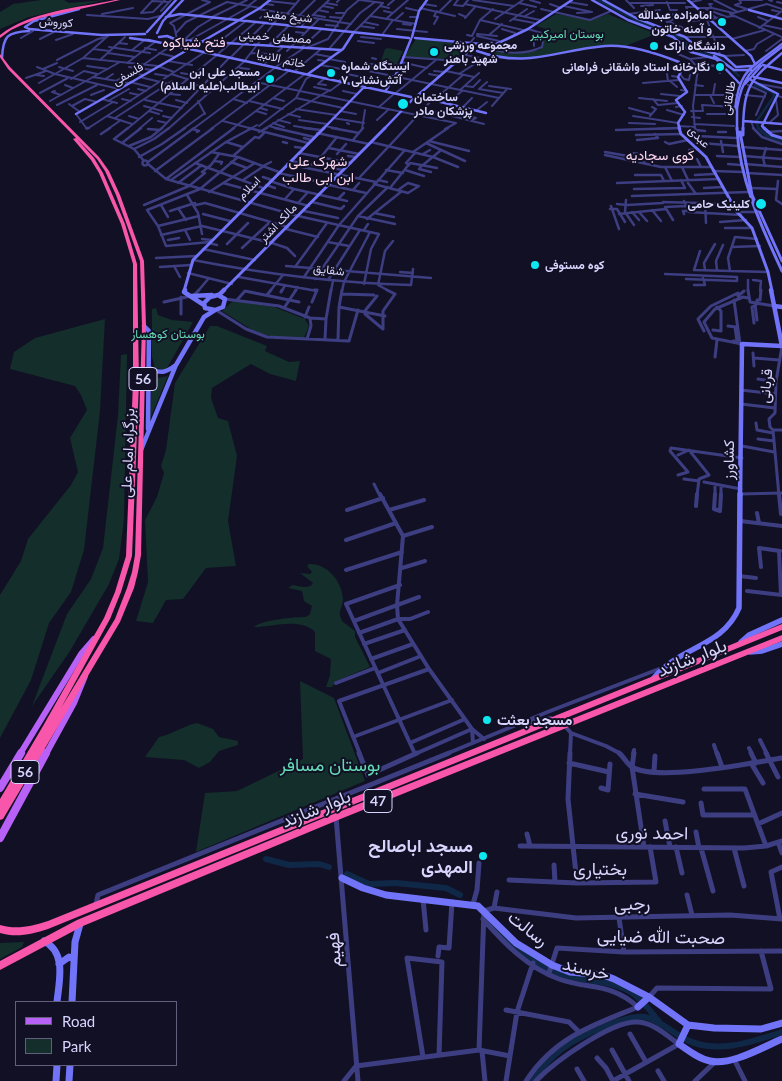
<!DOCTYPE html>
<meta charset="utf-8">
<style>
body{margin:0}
#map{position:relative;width:782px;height:1081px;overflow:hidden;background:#121024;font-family:Lato,sans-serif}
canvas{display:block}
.legend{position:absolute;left:15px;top:1001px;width:162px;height:65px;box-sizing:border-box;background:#121024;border:1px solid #615f7b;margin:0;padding:6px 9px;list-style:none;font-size:15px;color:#d7d5fd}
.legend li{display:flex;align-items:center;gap:10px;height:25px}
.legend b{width:25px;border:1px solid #615f7b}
</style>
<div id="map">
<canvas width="782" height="1081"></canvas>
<ul class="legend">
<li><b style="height:6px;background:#b761f7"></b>Road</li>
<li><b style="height:14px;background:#132e2b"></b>Park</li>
</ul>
</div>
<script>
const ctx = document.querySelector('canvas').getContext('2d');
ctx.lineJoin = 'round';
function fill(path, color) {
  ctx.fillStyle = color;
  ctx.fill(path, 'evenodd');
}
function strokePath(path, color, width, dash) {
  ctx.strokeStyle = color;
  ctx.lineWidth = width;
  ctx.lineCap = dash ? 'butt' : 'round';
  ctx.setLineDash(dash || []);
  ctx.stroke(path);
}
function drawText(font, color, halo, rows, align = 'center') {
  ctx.font = font + ' Lato,Vazirmatn,sans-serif';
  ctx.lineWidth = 4;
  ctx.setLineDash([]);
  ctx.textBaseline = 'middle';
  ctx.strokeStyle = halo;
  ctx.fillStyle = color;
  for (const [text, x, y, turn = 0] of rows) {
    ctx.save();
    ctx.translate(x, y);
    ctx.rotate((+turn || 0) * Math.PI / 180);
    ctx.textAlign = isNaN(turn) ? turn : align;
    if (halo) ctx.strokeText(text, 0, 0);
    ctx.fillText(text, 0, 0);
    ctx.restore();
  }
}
fill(new Path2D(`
 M41,0H64L69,3L105,0L29,17L0,29V12L13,4Z
 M556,14L592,20L608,14L656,34L623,47L601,46L535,59L497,58L488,55L490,50L516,53L540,50L544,42L541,39L549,30L536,26Z
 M416,39L462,44L466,45L467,48L453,60L404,57Z
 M388,48L403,51L397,64H380L385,49Z
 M233,301L274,307L305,319L309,326L304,338L272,337L254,331L222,311Z
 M156,308L158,315L172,320L193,322L166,370L155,368L152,357V309Z
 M105,319L100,411L84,550L71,592L49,623L31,680L0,738V595L21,561L28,539L71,485L78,472L70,438L87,410L81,395L75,386L10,369L14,352L35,338Z
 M210,326H217L267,346L265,351L289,362L300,361L296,381L270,374L251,364L212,388L211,398L218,418L228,421L237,456L228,521L236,566L206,568L183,599L166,600L153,623L136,621L148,582L145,520L157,497L164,473L161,466L166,450L175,383Z
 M127,354L124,519L119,559L109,584L70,651L32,706L67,614L91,579L103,548L118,415L121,355Z
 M152,375L158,378L168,376L150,419Z
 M309,564C327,563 343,582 343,600C343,605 339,610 340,616L342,621L355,631V637L370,667L336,681L332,687H326L330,675L331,659L315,651V632C300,617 273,627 254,627C261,620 294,617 306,617L310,614L312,606L304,601L302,591L288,588L292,585C300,586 309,590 313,583L300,573L310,574L312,572L307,566Z
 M300,681L334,698L365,781L196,852L205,793L237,791L303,759Z
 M197,723L213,729L219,737L238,741V745L219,751L210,762L199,768L184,760L145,757L159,737C173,734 183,726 197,723Z
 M24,942L22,947L0,959V943Z`), '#132e2b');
strokePath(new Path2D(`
 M598,0L636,20L681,38L693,51L720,58L739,76
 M755,85L772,92L774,96L756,122L759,129`), '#102847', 2.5);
strokePath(new Path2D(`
 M758,128L766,135L782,141`), '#102847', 3);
strokePath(new Path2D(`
 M266,859L289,865L319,864L329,867
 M347,874L369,884L396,883L446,888L460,895
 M492,923C513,947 539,970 571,977C591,981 612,982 631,992C643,1000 651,1012 660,1023
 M531,1081C540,1069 551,1057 563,1048C578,1037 626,1014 645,1017C659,1020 672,1032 685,1039C715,1055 752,1042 782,1032`), '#102847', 6);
strokePath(new Path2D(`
 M360,0L383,3
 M458,0L454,5L463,6L468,0
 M473,0L514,6
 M530,0L540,3
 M626,0L634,8
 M714,0L738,12
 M739,0H762
 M740,0L741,3L735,5L747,9
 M769,0L772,1
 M152,1L169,2
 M269,1L296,4
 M337,2L339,0
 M569,2L587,5
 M667,2L670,10H677
 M691,2L701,0
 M777,2L782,3
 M326,3L337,5
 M519,3L536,7
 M629,3H685
 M266,4L273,5
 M424,4L436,6
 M465,4L540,20
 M550,4L561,8
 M712,4H709L712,8
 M388,5L394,0
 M248,6L256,0
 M323,6L333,8
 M380,6L389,8
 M564,6L592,12L577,13
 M641,6L653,5
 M406,8L419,11
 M420,8L455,16
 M697,8H712L733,13
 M258,9L351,24
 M541,9L590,20L611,11
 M687,9L686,7H696
 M706,9L727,17
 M318,10L328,12
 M772,10L780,12
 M161,11L171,0
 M384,11L393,13
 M439,12L451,0
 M141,13L153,12L165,0
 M141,13L153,0
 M336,13H344
 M102,14L133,8
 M287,14L299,0
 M459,14L466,17
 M628,14L660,10
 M684,14L654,15L690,31L709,29
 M730,14L782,37
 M730,14L767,4L782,9
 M87,15L148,19L160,16
 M314,15L325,17
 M692,15L710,14L719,19
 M370,16L416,24
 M525,16L534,11
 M212,17L247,0
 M330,17L342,18
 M410,17H418
 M758,17L768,21
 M260,18L270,11
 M465,18L476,6
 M386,19L408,0
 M495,19L523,0
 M513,19L534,23
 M294,20L302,21
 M395,20L403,13
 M480,20L523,30
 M707,20L720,54
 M510,21L527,9
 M692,21L734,16
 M364,22L378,25
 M667,22L676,18
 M403,24L411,25
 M434,24L438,17L434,16L437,11
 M326,25L338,26
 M763,25L782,29
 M301,26L329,0
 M360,26L374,28
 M759,28L782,11
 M397,29L427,32
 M502,29L515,33
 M528,29L545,34
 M296,32L304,33
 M354,32L383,3
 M176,33L186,22L227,2L260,8
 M477,34L497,36
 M382,35L393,20
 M467,35L472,36L480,20L493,9
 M489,35L502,24
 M477,36L499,41
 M361,37L381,39
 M685,37H730
 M21,38L33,31
 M40,39L54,32
 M177,39L174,26L170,23L210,2L202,0
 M732,39L765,30
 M56,40L73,34
 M184,40L198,27L213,18
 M287,40L295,41
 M188,41L249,7
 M358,41L374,43
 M119,43L127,44
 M470,43L474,38
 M268,46L315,0
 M534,46V42L545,33
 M109,47L150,53
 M145,48L156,50
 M301,48L322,29
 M306,48L328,39L347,10L359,0
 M488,48C505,54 525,55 542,47L543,42L540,40
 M93,49L110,51
 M329,49L360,13L375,2
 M132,50L146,39
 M207,51L246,21
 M287,51L319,19
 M745,51L754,49L757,44L774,34
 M766,51L782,39
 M108,53L135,57
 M159,53L175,57
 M219,53L256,22
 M251,53L269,54
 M315,54L331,57
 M678,54L690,59
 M465,55L480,58
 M232,56L265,23
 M724,56L744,55
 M403,57L458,61
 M83,58L158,66L174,72
 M372,58L376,59
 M246,59L282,13
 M288,59L296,61
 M329,59L345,62
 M57,60L98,39L107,37
 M100,60L125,37
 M318,60L325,61
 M168,61L192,65
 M401,62L427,68
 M127,63L155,42
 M265,63L283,47
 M368,64L401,65
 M143,65L172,45
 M321,65L346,70
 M87,66L108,69
 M277,66L304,48
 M706,66L723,65
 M714,66L720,73
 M37,67L55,74L119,89
 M59,67L73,71
 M129,67L153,70
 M366,67L410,70
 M240,68L249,69
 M669,68L682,70
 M43,69L57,63
 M296,70L321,49
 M434,71L445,72
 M446,71L474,77
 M399,72L406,73
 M133,73L143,75
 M181,73L193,75
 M155,74L168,76
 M171,74L187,79
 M347,74L391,83
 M429,74L440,76
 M459,74L487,56
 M667,74L668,81
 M680,74L684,79L689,80L690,75L697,71
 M36,75L44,76
 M672,76L678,77
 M93,77L129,83
 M140,77L197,91
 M26,78L46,71
 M325,78L318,84L326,85
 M71,79L84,71L97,74
 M105,79L113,74
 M340,80L354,68L499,98
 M116,81L125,75
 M670,81L677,87
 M130,82L150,87
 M256,82L456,123
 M39,83L83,58L109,35
 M643,83L679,80
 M759,84L782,88
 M65,85L73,88
 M195,85L202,86
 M695,85L703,86
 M748,85L766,93L756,115
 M465,86L473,87L480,80
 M489,86L511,89
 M314,87L328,90
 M138,89L146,91
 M479,89L503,93
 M479,89L487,82
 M460,90L479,73
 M681,90L687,91
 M55,91L52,92L61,95
 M330,91L342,82
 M343,91L357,94
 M397,92L436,60
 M40,93L68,78
 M130,93L139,95
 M170,94L180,95
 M661,94L680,96
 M91,95L104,90
 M695,95H736
 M710,95L714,103
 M713,95L715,84
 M745,95L765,97
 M778,96L782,97
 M273,98L284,101
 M296,98L343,108
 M639,98L667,101
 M85,99L97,102
 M102,99L117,103
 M122,99L131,101
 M233,99L247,103
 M653,99L658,105L678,103
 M145,100L182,108
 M176,100L187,103
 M434,100L463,75
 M50,101L120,62
 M108,101L129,89
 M198,101L205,114
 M249,101L283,109
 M448,103L462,91
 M69,104L80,112
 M57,105L97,85
 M72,106L85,99
 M144,106L162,111
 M492,106L507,89
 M379,107L395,93
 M463,107L472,98
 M676,107L682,106
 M260,108L267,110
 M629,108L651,114
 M296,109L336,115
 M424,109L484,124
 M477,110L487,102
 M667,110L684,115
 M149,111L159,114
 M256,111L266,114
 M340,111L356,114
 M691,111H703L702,105L735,107
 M76,114L87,129
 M288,114L300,117
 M707,114H734
 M107,116L132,124
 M129,116L139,119
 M163,116L172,118
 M633,116L678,123
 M650,116L656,109L652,107
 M462,117L472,110
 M692,117L700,118
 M115,118L172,81
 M333,118L364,123
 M278,120L290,123
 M299,120L327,124
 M377,120L389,109
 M471,120L476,118L473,117
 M158,121L167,123
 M223,121L253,129
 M751,121L754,129
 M80,122L113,102
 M273,123L284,127
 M347,123L349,124
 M629,123L655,124
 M769,123L778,115L776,100
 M694,124L734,126
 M259,126L296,98L306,79L312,75
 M269,126L280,129
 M294,126L313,129
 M325,126L339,129
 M678,126L695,127
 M87,129L205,52
 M108,129L121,120
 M127,129L217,55
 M139,129L152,118
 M161,129L230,57
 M168,129L246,60
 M183,129L205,113
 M193,129L276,67
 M211,129L290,70
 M232,129L305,74
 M250,129L257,125
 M264,129L330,90
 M362,129L365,110
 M405,129L431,101
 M445,129L456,123
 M654,129L679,128
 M695,129L693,106L698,68L690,59L708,57`), '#3d3e81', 2);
strokePath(new Path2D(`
 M86,128H89
 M128,128L114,139L134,149L144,161
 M249,128L308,143
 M275,128L314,137
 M304,128L321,130
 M332,128L359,133
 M695,128L701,143L738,146
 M753,128L762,137L782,144
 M148,129L160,130
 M193,129L199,131L197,132
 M616,130L679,128
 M696,130L705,131
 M259,132L267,128
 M718,132H726
 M767,132L782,131
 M317,133L369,144
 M101,134L110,128
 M636,135L681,134
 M697,136L736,138
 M304,138L311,140
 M353,140L363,128
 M637,140L658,138L655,134
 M429,141L469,151
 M721,141L723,152
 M226,142L243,147
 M283,142L287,143
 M371,142L433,157L458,167
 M665,142L669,144L688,140
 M122,143L141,128
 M426,143L465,161
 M129,146L151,137L162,128
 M295,147L303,148
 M742,147L782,150
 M329,148L359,154
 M134,149L154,139L169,128
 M689,150L698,149
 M211,152L238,157L279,172
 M413,152L448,128
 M605,152L645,159L644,163
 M299,153L351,163
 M630,153L641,154
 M337,154L346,144
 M423,154L430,150
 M605,155L661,167H710
 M233,156L255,137L259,138L264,133
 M348,156L356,157
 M717,156L740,157
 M744,156L782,159
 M139,157L162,144L185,128
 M321,157L337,137
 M697,159L701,167
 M142.5 163a2.5 2.5 0 1 1 5 0a2.5 2.5 0 1 1-5 0Z
 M214,161L222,162L221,164
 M291,161L343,170
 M148,162L194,128
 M231,162L247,168
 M195,163L263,188
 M148,164L166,179L298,216L379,234L371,249L364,284
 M287,164L376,182
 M728,164L741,165
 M745,164L782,167
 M409,165L406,163L415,153
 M422,165L419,169L431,172
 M423,165L440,151
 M263,166L271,162
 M765,166L763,158L766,148
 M665,167L672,181
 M682,167L688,180
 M386,170L403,173
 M405,170L424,176
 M155,171L213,128
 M713,171L743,172
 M278,173L330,184
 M747,173L782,175
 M635,175H661L664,181
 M695,175L714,174
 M263,177L272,180
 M359,178L406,128
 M166,179L234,128
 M171,180L226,142L252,128
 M243,180L264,166
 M378,180L387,182
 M270,181L294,189L347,201
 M778,181L776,200L782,204
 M178,183L202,165
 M223,183L309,206
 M617,183L718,179
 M688,183L696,194
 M374,184L408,193L419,186
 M266,185L275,188
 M329,185L366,193
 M390,188L410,163L437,168
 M704,188L723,187
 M751,188L777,189
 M634,189L685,188L681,180
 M353,190L359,183
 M398,190L408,183L418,186
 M209,192L255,163
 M187,195L198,213L202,234
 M632,196L748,192
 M285,199L294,189
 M338,199L344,193
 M626,200L625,212L634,225
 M684,201L689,212L741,215
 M312,202L341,209L344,206
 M663,202L734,204
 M705,202L706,223
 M298,203L308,192
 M617,204L627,205
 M144,205L189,186L205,173L202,172L211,165L219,154
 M161,205L168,217
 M196,205L205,203L288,227
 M627,205L663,203
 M611,206L619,229
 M665,207L673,220
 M665,207L686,206
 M178,208L186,220
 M610,209H617L625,222
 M652,210L661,221
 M170,211L195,203
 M304,211L338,218
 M632,212L639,220
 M639,212L647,221
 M737,212H755
 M374,213L394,217
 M203,214L230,221
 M619,214L666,209
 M684,214L683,211H688
 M358,216L395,224
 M367,219L402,191
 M720,222L746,220
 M158,226L199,216
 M725,228H752
 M286,229L318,237
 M185,230L190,240
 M364,230L368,224
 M161,235L202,226L272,243L287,248L295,256
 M202,239L212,240
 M168,240L179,238
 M210,242L166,246L158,226L147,210L200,189L238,157
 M328,242L349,246
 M209,243L217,245
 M227,244L248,223
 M732,247L760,246
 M242,248L270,222
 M203,249L255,260
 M700,251L694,270L768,272
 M156,258L197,256
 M193,260C265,274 337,283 411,285L413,269
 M174,266L180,277
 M286,266L431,278
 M160,267L191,265
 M295,267L327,223
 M705,270L704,263L715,244
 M717,270L716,261L723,245
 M730,271L728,258L735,237L757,239
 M400,272L413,273
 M188,273L232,284
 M665,274L737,277V281L686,279
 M239,277L317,291
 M304,277L339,225L405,150
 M315,279L358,216L388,187
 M328,280L360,230
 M748,280V291
 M753,280L761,281L760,291
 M694,285H705L703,278
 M198,291L209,278
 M270,291L283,275
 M282,291L285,285
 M295,291L298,287
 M331,291L333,281
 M342,291L344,282L370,232
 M389,291L378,285L385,251L393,241`), '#3d3e81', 2.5);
strokePath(new Path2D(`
 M748,290L750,302L774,306
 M281,292L282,290
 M342,294L374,295
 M267,295L271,290
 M193,296L199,290
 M738,296L744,291
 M181,297V314
 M225,299L279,306L310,318L311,326L307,339
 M237,300L245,291L299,302
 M734,300L740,344
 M164,302L191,296
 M312,302L317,290H314
 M755,304L757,320
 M757,304V300H760L761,290
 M339,307L385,316
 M284,308L296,290
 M216,310L246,329L267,337L349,341L358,310
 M364,312L377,296
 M365,314L383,329
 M305,317L309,307
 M310,318L326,319
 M754,323L752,307L755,306
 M728,326L736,327
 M383,329V311L395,294L387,290
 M713,330L721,331V311L717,307
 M704,331L698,319L711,306L738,293
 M325,339L326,319L331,290
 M338,339L339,307L342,290
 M733,341H737L735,327
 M742,344L712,338L704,322L715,309L743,297L748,298
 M753,353L754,366
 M715,357L717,340
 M754,358L779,360
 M758,379L776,382
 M741,390L775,394
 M741,404L775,408
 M756,423L757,430L773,433
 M773,430H782
 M758,439L774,441
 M742,446L774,452
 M678,455L689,450L709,475L699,479L697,496
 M678,475L688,472L670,451L671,448L742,458
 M684,479L699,481
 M704,482L741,489
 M374,484L380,496
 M741,494L782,493
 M715,496V484
 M721,496V485
 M779,496L773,430L770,427L769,419L775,413L776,382L782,346`), '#3d3e81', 3);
strokePath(new Path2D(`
 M380,494L403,536L397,605L398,619L429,669L472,729L484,739
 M715,494L714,509L720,511L721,494
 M779,494L781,514
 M696,506L697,494
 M347,510L383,498
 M389,510L424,500
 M757,513L759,523
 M740,521L782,526
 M403,536L432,527
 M346,540L396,523
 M779,551L781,595
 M761,567L759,548L780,551
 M402,568L425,561
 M346,570L402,552
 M739,576L756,578
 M400,585L346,604L415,754
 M747,591L782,595
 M354,621L419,597
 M359,633L398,619H410L428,612
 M364,644L405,630
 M371,659L413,644
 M378,673L421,656
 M336,683L375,668
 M528,723L551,718
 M564,725L571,733L570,754
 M472,729L473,743
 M571,733L606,746L621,754
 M353,737L452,700
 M760,740L767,754
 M410,743L465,719
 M714,745L717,754
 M749,748L752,754
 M360,754L339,701L429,669
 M415,754L472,729
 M446,754L550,711L659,669
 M633,754L634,750`), '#3d3e81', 4);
strokePath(new Path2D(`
 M359,753L368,775L417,753
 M570,753L568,799L577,883
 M619,753C624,757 627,764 632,767C657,782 752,763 782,758
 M634,753L632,767L644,847
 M717,753L722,767
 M751,753L756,763
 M766,753L778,777
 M569,763L609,772
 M751,763L763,783
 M654,771L655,756
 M601,788L608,790L610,764
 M704,789H745L766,846
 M635,794L683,802
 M701,803L703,815H754
 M336,817L358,1081
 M665,821L670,847
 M758,824L782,813
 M696,832L699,848
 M527,834L530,846
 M778,842L782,853
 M520,846L744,848L766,846L782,841
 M676,847L682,873
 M701,848L713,891
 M734,848L744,886
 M554,865L555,882
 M509,880L577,883L656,882L650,847
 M687,895L692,915
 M423,899L426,930
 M96,904L98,895L449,753
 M473,904L477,890L479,863
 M494,908L497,892
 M619,918L624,952
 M483,919C504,943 528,968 559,979C590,990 610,982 638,1007C592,1025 554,1038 526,1081
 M780,919L771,872L782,867
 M438,956L439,947L449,948L452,902
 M549,973L557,948L624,952L782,951
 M649,997L657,988L771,989L761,951
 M506,1010L569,1022L578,1031
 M630,1034L646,1062
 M479,1050L484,911L494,908L576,918L730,915L782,919
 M612,1050L629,1081
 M482,1051L485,1081
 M423,1057L407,958L442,962L439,1055
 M597,1058L606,1068L613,1081
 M734,1059L745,1081
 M577,1069L584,1081
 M658,1071L664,1081
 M344,1081L356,1066L479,1050L510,1056
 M506,1081L517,1012L533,963
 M536,1081C554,1062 612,1020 638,1022C654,1023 667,1036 679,1044L613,1081
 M695,1081L715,1062`), '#3d3e81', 5);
strokePath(new Path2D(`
 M592,0L628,20L673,37L691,52L716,59L739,83
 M603,0L636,18L685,37L699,49L724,56L736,67L751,66
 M688,0L751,56L755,64
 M79,9L34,21L25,27L29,29L102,35L145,34
 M749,10L782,19
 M166,17L180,14L409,38
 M147,32L176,0
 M157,33L163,21L183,0
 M159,37L167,36L177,40L341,50
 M412,37L419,11L427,0
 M130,38L151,41
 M415,38L481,44
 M148,40L411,97
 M482,44L492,43
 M191,48L260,8L270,0
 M488,48L528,29L572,0
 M477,51C527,69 556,50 605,46C629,44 656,53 679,62L682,70L678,77L687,92L676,100L685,112L678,123L680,129
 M2,58C3,36 7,32 29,31
 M763,65L782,70
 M308,74L343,49L354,32
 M754,77L782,83
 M751,80L778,94L762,126L765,129
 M386,90L398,71L411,39
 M418,95L472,48
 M420,97L486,113
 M737,108V129
 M735,110C739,68 752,68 782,44
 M76,114L189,49
 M743,121L782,124
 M323,129L366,85
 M384,129L413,99
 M743,129C744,86 750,80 782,53`), '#7174f8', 2.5);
strokePath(new Path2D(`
 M679,128L681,134L706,157L737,212L752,228L768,272L772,291
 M737,128C739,179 761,226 782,271
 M764,128L772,135L782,138
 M740,132L752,195L782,261
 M743,135V128
 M184,291L193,260L324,128
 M223,291L385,128`), '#7174f8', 3);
strokePath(new Path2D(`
 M185,290L184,292L204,305
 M218,295L225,299L223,307L215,310L205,308L204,303L210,297Z
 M219,295L224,290
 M191,296L212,295
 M774,306L782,307
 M144,326L149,331L148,429
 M149,368C161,374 165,373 176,365
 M141,450L176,365L204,317L215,310
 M740,496L742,344L782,346L771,290`), '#7174f8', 4.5);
strokePath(new Path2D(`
 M741,642L749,635L782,620
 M750,652L762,651L782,644
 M653,679C679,646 722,648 739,608L740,494`), '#7174f8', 5.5);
strokePath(new Path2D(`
 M342,878L363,888L386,895L478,906L516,943L552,965L570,972L603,975L614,979L649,997L688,1025L714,1028L761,1029L782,1023
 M44,941C67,953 59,981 57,1002
 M59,964L69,957L74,959
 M72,1002L75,942L80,924
 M638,1007L649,997
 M688,1025L679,1044C689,1051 699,1059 710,1061C731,1066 763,1047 782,1039
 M56,1081L57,1065
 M69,1081L70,1065`), '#7174f8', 7);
strokePath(new Path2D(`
 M20,754L81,654L94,639
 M46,754L74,703L85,676`), '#b761f7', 6);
strokePath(new Path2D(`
 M0,788L21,753
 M0,838L46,753`), '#b761f7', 8);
fill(new Path2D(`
 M115,0H120L40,18L24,24L11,30L0,38V35C31,11 77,8 115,0Z
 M0,54L10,67L99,157L109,171L120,195L144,261L146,326L141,555L138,572L134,588L120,622L3,819L0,820V799L43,726L104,618L115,592L126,556L133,382V264L121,224L99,173L91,160L73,139L76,138L8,69L0,57ZM77,139L97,159L105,171L116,195L140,261L142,326L135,555L132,572L127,588L115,619L61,708L110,619L121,592L132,556L139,382L137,264L125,224L103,173L94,158Z
 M782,624V630L48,929C32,934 17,938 0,933V925C17,930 32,926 48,921Z
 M782,635V641L338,820L83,926L0,970V961L77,920L336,813Z`), '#f756ab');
strokePath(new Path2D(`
 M714,56L734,70H751
 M745,84L761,66
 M737,108C743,72 755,68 782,47`), '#7174f8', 2.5);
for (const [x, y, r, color] of [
 [722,22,5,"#0ce7f2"],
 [654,46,5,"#0ce7f2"],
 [434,52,5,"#0ce7f2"],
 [720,67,5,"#0ce7f2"],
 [331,73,5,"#0ce7f2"],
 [270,79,5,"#0ce7f2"],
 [403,104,6,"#0ce7f2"],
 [761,204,6,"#0ce7f2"],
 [535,265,5,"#0ce7f2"],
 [487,720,5,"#0ce7f2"],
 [483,856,5,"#0ce7f2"]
]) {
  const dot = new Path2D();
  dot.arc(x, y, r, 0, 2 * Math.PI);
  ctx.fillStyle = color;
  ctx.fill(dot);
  strokePath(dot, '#121024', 2);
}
drawText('bold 12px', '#d7d5fd', '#121024', [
 ["امامزاده عبدالله",712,15,"right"],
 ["و آمنه خاتون",712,29,"right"],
 ["مجموعه ورزشی",444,45],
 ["شهید باهنر",444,59],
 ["دانشگاه اراک",664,46],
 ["ایستگاه شماره",341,66],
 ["۷ آتش‌نشانی",341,80],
 ["نگارخانه استاد واشقانی فراهانی",710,67,"right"],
 ["مسجد علی ابن",260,72,"right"],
 ["ابیطالب(علیه السلام)",260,86,"right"],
 ["ساختمان",414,97],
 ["پزشکان مادر",414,111],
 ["کلینیک حامی",750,204,"right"],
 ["کوه مستوفی",545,265]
], 'left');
drawText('12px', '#d7d5fd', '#121024', [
 ["شیخ مفید",288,16,6],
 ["کوروش",56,22,4],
 ["مصطفی خمینی",275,37,4],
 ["خاتم الانبیا",281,59,13],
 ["فلسفی",128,74,-30],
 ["طالقانی",729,98,-81],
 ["عبدی",699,137,46],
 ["اسلام",249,188,-45],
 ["مالک اشتر",278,223,-46],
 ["شقایق",329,270,7]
]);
drawText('12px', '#64dab6', '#121024', [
 ["بوستان امیرکبیر",567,34],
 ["بوستان کوهسار",168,334]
]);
drawText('14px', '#fdd7f1', '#121024', [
 ["فتح شیاکوه",194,42],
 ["کوی سجادیه",660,155],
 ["شهرک علی",318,161],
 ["ابن ابی طالب",318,177]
]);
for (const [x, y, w] of [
 [143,379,28],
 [25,772,28],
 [378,801,28]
]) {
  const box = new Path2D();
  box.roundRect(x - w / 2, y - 11.5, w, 23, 4);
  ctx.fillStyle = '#121024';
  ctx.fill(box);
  strokePath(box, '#d7d5fd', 1);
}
drawText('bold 14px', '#d7d5fd', null, [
 ["56",143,379],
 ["56",25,772],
 ["47",378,801]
]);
drawText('15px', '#d7d5fd', '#121024', [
 ["قربانی",766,386,-85],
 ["بزرگراه امام علی",128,453,-88],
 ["کشاورز",729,460,-89]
]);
drawText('bold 15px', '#d7d5fd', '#121024', [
 ["مسجد بعثت",497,720]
], 'left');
drawText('18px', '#d7d5fd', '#121024', [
 ["بلوار شازند",692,658,-22],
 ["بلوار شازند",316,809,-22],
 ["احمد نوری",652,833,1],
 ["بختیاری",600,869],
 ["رجبی",632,904,-2],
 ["رسالت",528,929,38],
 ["صحبت الله ضیایی",661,937,1],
 ["فهیم",334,950,-94],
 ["خرسند",586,969,14]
]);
drawText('18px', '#64dab6', '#121024', [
 ["بوستان مسافر",330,765]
]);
drawText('bold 18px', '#d7d5fd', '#121024', [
 ["مسجد اباصالح",473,846],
 ["المهدی",473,867]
], 'right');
</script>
